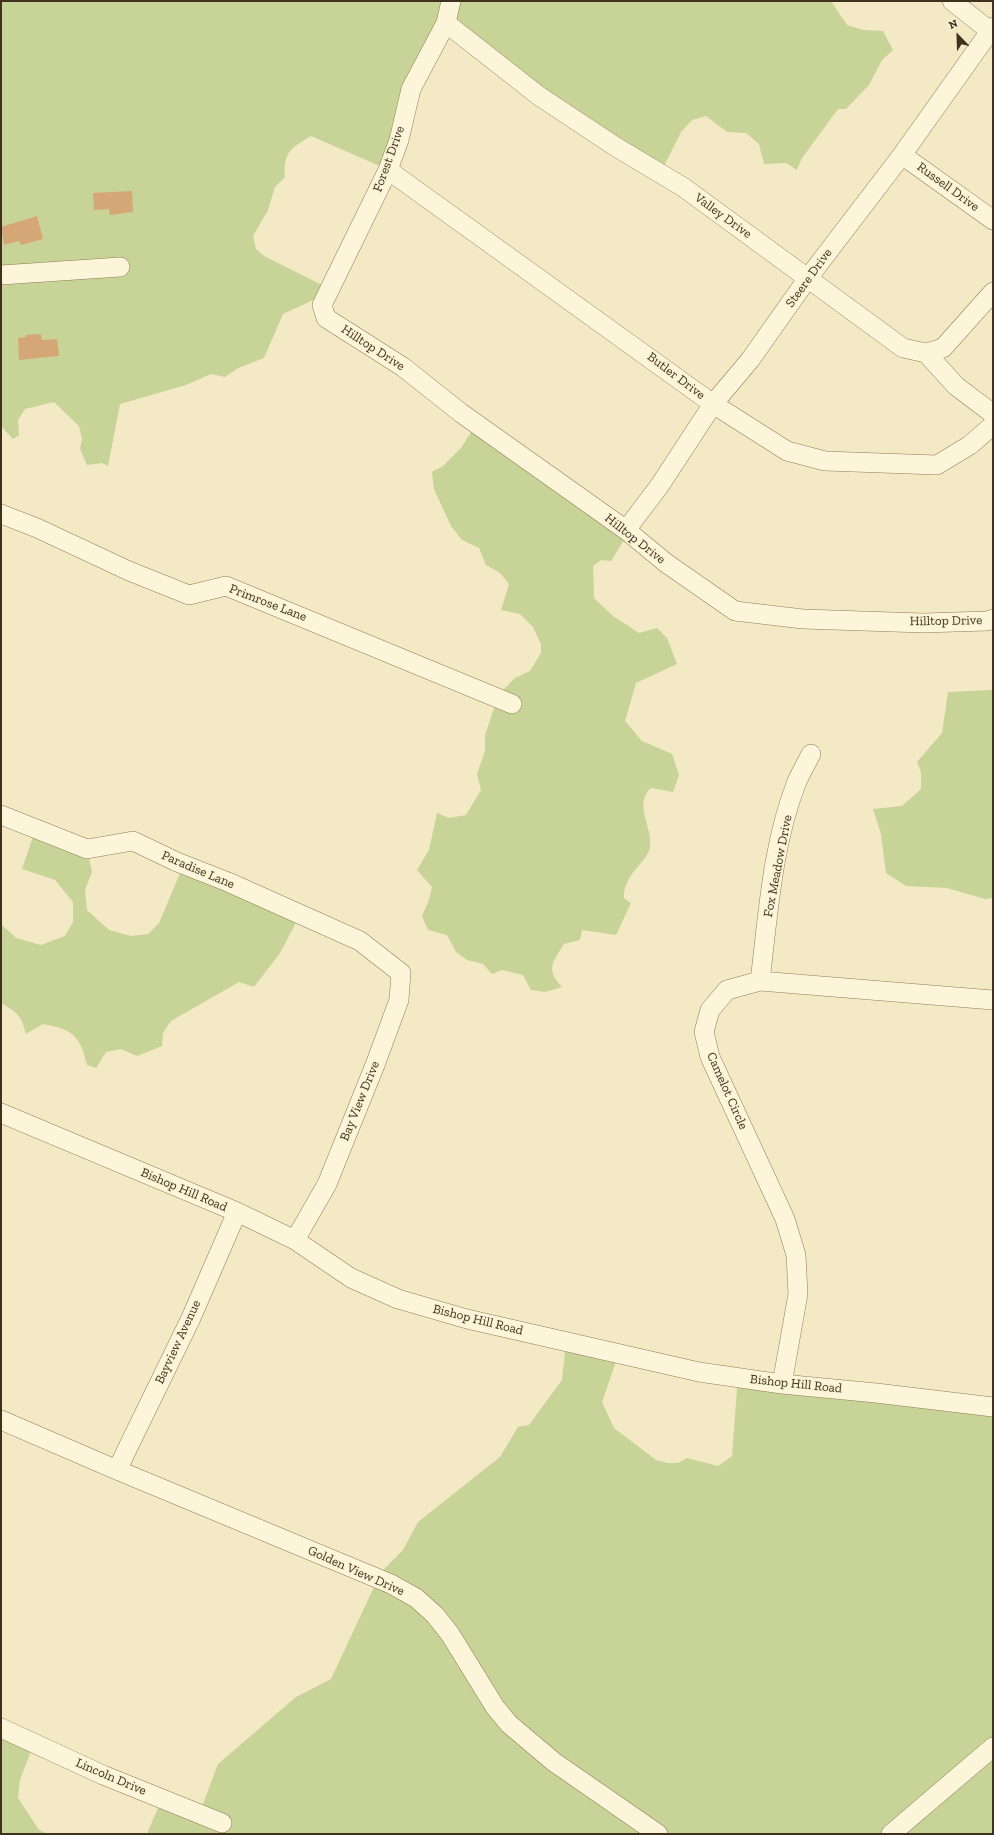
<!DOCTYPE html>
<style>
body{margin:0}
#map{position:relative;width:994px;height:1835px;overflow:hidden;background:#f3e9c5;font-family:"Zilla Slab",serif}
canvas{display:block}
.frame{position:absolute;inset:0;border:2px solid #3f311e;pointer-events:none}
.north{position:absolute;left:938px;top:16px;width:40px;height:40px;-webkit-text-stroke:3px #f9f2d5;paint-order:stroke;rotate:337deg;font-size:11px;font-weight:700;line-height:16px;text-align:center;color:#3f311e}
.north::after{content:'';display:block;margin:auto;width:14px;height:18px;background:#3f311e;clip-path:polygon(50% 0,100% 100%,50% 72%,0 100%)}
</style>
<div id="map">
<canvas width="994" height="1835"></canvas>
<div class="frame"></div>
<div class="north">N</div>
</div>
<script>
const ctx = document.querySelector('canvas').getContext('2d');
ctx.lineJoin = 'round';
function fill(path, color) {
  ctx.fillStyle = color;
  ctx.fill(path, 'evenodd');
}
function strokePath(path, color, width, dash) {
  ctx.strokeStyle = color;
  ctx.lineWidth = width;
  ctx.lineCap = dash ? 'butt' : 'round';
  ctx.setLineDash(dash || []);
  ctx.stroke(path);
}
function drawText(font, color, halo, rows, align = 'center') {
  ctx.font = font + ' "Zilla Slab",serif';
  ctx.lineWidth = 3;
  ctx.setLineDash([]);
  ctx.textBaseline = 'middle';
  ctx.strokeStyle = halo;
  ctx.fillStyle = color;
  for (const [text, x, y, turn = 0] of rows) {
    ctx.save();
    ctx.translate(x, y);
    ctx.rotate((+turn || 0) * Math.PI / 180);
    ctx.textAlign = isNaN(turn) ? turn : align;
    if (halo) ctx.strokeText(text, 0, 0);
    ctx.fillText(text, 0, 0);
    ctx.restore();
  }
}
fill(new Path2D(`
 M1,1H831L847,25L863,30L883,31L893,50L882,60L869,85L846,109H838L802,158L797,170L786,163L764,164L759,144L746,133L727,132L706,116L692,120L681,132L662,170L448,23L382,167L311,136C291,148 283,152 285,177L275,187L268,210L253,236L256,249L264,256L328,288L326,294L283,314L264,358L238,368L225,377L211,374L186,385L120,404L108,466L102,463L87,465L80,449L82,439L79,426L54,402L25,409L18,420L19,435L13,439L1,426Z
 M475,426L629,532L611,561L601,560L593,566L594,598L613,616L639,633L657,628L667,638L677,664L636,683L625,721L642,741L672,754L679,775L673,792L651,788C633,804 653,828 650,847C648,862 623,874 624,898L631,903L616,935L582,930L580,940L564,944C553,962 545,969 562,987L545,992L531,990L523,975L502,970L492,974L483,964L467,960L456,952L447,935L428,930L422,916L429,900L432,887L417,870L429,850L437,813L449,818L466,815L481,790L477,774L485,751V735L499,694L515,678L530,671L541,653V644L533,627L520,614L501,610L509,584L500,573L486,565L479,548L462,540L451,526L434,489L432,472L443,466L461,448Z
 M993,690V898L985,899L947,888L906,886L886,873L881,834L873,809L902,806L921,789V772L917,762L942,733L948,692Z
 M36,828L87,849L92,872L85,890L87,910L109,930L131,936L148,934L159,923L184,864L300,915L280,953L254,987L239,982L171,1021L163,1033L162,1046L137,1056L121,1049L106,1052L96,1068L87,1065C80,1035 72,1029 43,1024L26,1034C21,1015 18,1013 1,1003V924L16,938L41,945L65,936L73,922V902L55,880L22,869Z
 M566,1342L619,1353L602,1402L614,1428L656,1460L668,1463H678L687,1458L718,1466L732,1456L738,1376L993,1406V1834H147L162,1798L200,1812L218,1764L296,1697L331,1679L381,1572L403,1550L418,1522L500,1457L518,1427L529,1425L562,1380Z
 M1,1726L34,1743L20,1780L18,1798L39,1830L48,1834H1Z`), '#c7d397');
fill(new Path2D(`
 M132,191L133,212L110,215L109,209L94,210L93,193Z
 M37,216L43,239L21,245L19,241L4,245L1,227Z
 M41,334L42,340L57,339L59,356L19,360L18,338L26,337V335Z`), '#d5a676');
const minor = new Path2D(`
 M451,1L446,23L411,89L399,140L388,170L322,305L326,318L403,367L461,413L626,530L666,563L735,611L803,619L923,623L987,621L993,619
 M952,1L990,31
 M446,23L539,96L616,147L683,187L903,348L926,353L956,386L993,414
 M902,155L993,220
 M388,170L713,404L787,451L825,461L937,465L970,445L993,425
 M1,275L120,267
 M926,353L943,348L993,292
 M1,514L37,528L129,571L189,595L226,586L512,704
 M626,530L660,485L713,404L750,360L808,278L902,155L993,27
 M1,815L87,849L133,841L177,862L228,882L360,941L401,973L399,1000L375,1065L327,1184L295,1240
 M760,981C768,916 772,846 796,784C800,774 806,764 811,754
 M1,1113L237,1212L295,1240L351,1278L398,1299L467,1319L699,1372L782,1384L876,1393L993,1407
 M782,1384L798,1294L796,1255L785,1219L710,1057L704,1032L710,1010L727,990L760,981L993,1000
 M1,1420L117,1470L391,1584L416,1598L435,1615L450,1634L495,1707L509,1724L554,1762L658,1834
 M117,1470L191,1318L237,1212
 M1,1728L103,1775L222,1823
 M891,1834L993,1747`);
strokePath(minor, '#917b58', 20);
strokePath(minor, '#fcf5d9', 19);
drawText('13px', '#3f311e', '#f9f2d5', [
 ["Forest Drive",389,159,-70],
 ["Russell Drive",948,187,36],
 ["Valley Drive",723,216,36],
 ["Steere Drive",809,278,-54],
 ["Hilltop Drive",373,348,33],
 ["Butler Drive",676,376,37],
 ["Hilltop Drive",635,539,38],
 ["Primrose Lane",268,603,21],
 ["Hilltop Drive",946,621,-1],
 ["Fox Meadow Drive",778,866,-79],
 ["Paradise Lane",198,870,23],
 ["Camelot Circle",727,1091,66],
 ["Bay View Drive",360,1101,-68],
 ["Bishop Hill Road",184,1190,23],
 ["Bishop Hill Road",478,1320,14],
 ["Bayview Avenue",178,1342,-65],
 ["Bishop Hill Road",796,1384,6],
 ["Golden View Drive",356,1571,24],
 ["Lincoln Drive",111,1777,23]
]);
</script>
